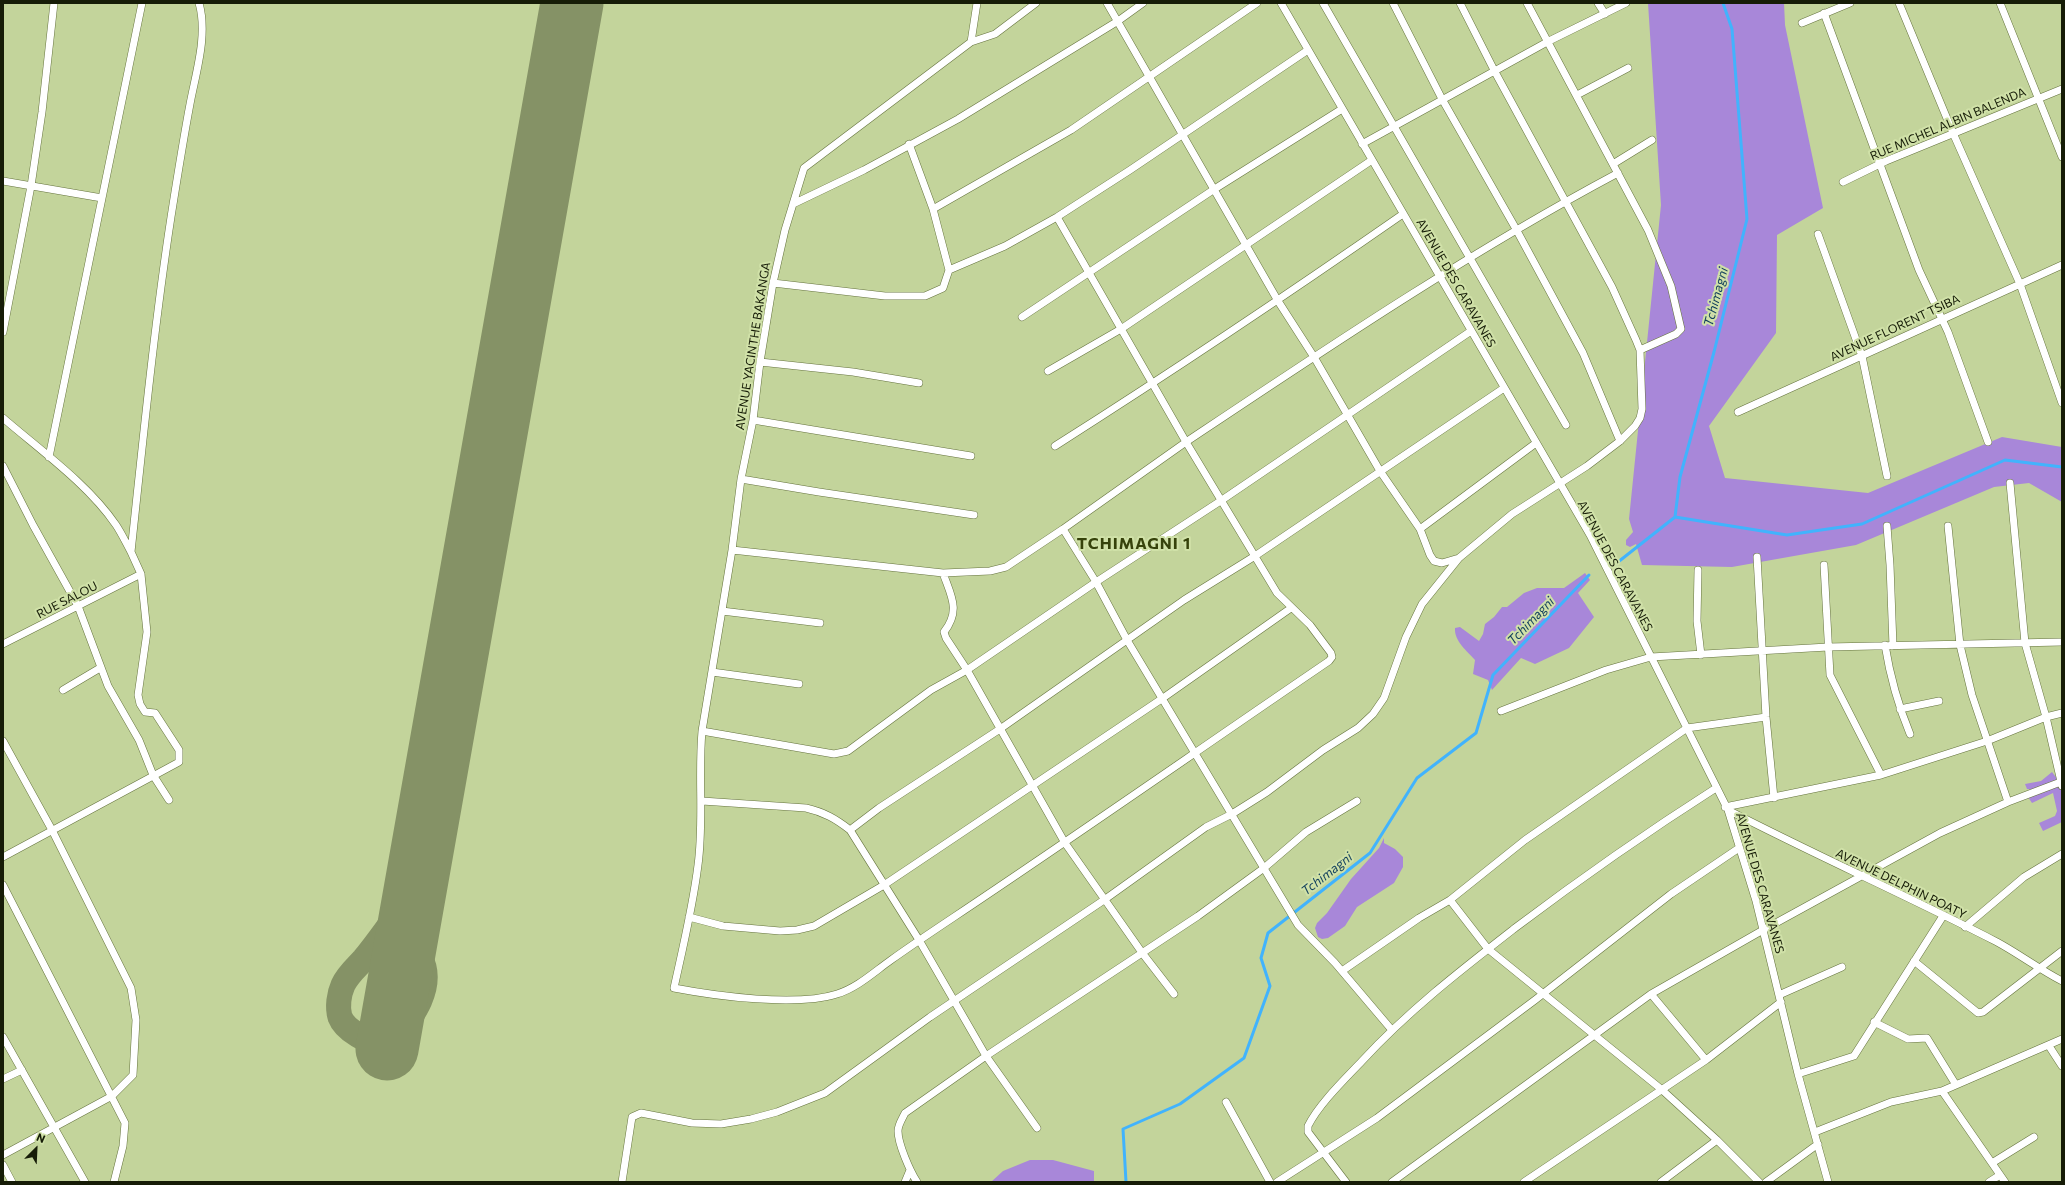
<!DOCTYPE html>
<style>
body{margin:0}
#map{position:relative;width:2065px;height:1185px;overflow:hidden;background:#c3d49b;font-family:Commissioner,sans-serif}
canvas{display:block}
.frame{position:absolute;inset:0;border:4px solid #161c07;pointer-events:none}
.north{position:absolute;left:16px;top:1129px;width:40px;height:40px;-webkit-text-stroke:3px #d0e1a8;paint-order:stroke;rotate:24deg;font-size:11px;font-weight:700;line-height:16px;text-align:center;color:#161c07}
.north::after{content:'';display:block;margin:auto;width:14px;height:18px;background:#161c07;clip-path:polygon(50% 0,100% 100%,50% 72%,0 100%)}
</style>
<div id="map">
<canvas width="2065" height="1185"></canvas>
<div class="frame"></div>
<div class="north">N</div>
</div>
<script>
const ctx = document.querySelector('canvas').getContext('2d');
ctx.lineJoin = 'round';
function fill(path, color) {
  ctx.fillStyle = color;
  ctx.fill(path, 'evenodd');
}
function strokePath(path, color, width, dash) {
  ctx.strokeStyle = color;
  ctx.lineWidth = width;
  ctx.lineCap = dash ? 'butt' : 'round';
  ctx.setLineDash(dash || []);
  ctx.stroke(path);
}
function drawText(font, color, halo, rows, align = 'center') {
  ctx.font = font + ' Commissioner,sans-serif';
  ctx.lineWidth = 4;
  ctx.setLineDash([]);
  ctx.textBaseline = 'middle';
  ctx.strokeStyle = halo;
  ctx.fillStyle = color;
  for (const [text, x, y, turn = 0] of rows) {
    ctx.save();
    ctx.translate(x, y);
    ctx.rotate((+turn || 0) * Math.PI / 180);
    ctx.textAlign = isNaN(turn) ? turn : align;
    if (halo) ctx.strokeText(text, 0, 0);
    ctx.fillText(text, 0, 0);
    ctx.restore();
  }
}
fill(new Path2D(`
 M1648,3H1784L1785,25L1823,208L1777,235L1776,333L1709,426L1725,478L1868,493L2002,437L2062,447V502L2029,483L1994,487L1856,545L1732,567L1642,565L1636,544L1630,547L1626,545V540L1633,532L1629,519L1661,205Z
 M1585,573L1590,580L1578,593L1594,617L1569,648L1535,664L1521,658L1492,690L1488,680L1473,674L1475,660C1467,651 1454,641 1455,628L1460,627L1479,641L1483,634L1485,624L1494,617L1502,607H1507L1524,593L1537,588H1564Z
 M2052,772L2058,780L2038,790L2027,789L2025,784L2041,781Z
 M2061,785L2062,822L2043,831L2039,823L2055,816L2057,811L2053,793L2032,803L2028,797Z
 M1384,838V843L1395,849L1403,857V867L1394,883L1357,907L1345,926L1328,938L1322,939L1318,937L1315,928L1317,923L1327,913L1351,879L1379,848Z
 M1030,1160H1053L1094,1171V1182H991L1003,1171Z`), '#a887d9');
strokePath(new Path2D(`
 M1675,517L1787,535L1862,524L2005,460L2062,467
 M1613,566L1675,517L1680,477L1714,352L1747,219L1732,29L1723,3
 M1126,1182L1123,1129L1180,1104L1244,1058L1270,986L1261,958L1268,933L1370,853L1417,778L1476,733L1493,675L1589,575`), '#41b3fd', 3);
strokePath(new Path2D(`
 M406,940C411,946 417,951 420,957C438,990 405,1025 387,1049C373,1043 346,1033 340,1017C337,1007 339,994 343,985C348,974 357,967 364,959C382,937 398,913 415,890`), '#859266', 25);
strokePath(new Path2D(`
 M387,1049L572,3`), '#859266', 63);
const street = new Path2D(`
 M977,3L971,42L804,168L785,230L773,283L760,362L753,420L741,479L732,550L943,573L990,571L1006,567L1063,529
 M1107,3L1278,301L1314,357L1380,471L1420,529L1430,555L1434,561L1442,563L1459,558
 M1281,3L1590,535L1728,810L1756,901L1798,1074L1828,1182
 M1323,3L1566,425
 M1393,3L1442,99L1516,229L1583,353L1620,441
 M1527,3L1648,230L1671,286L1681,329L1676,334L1640,350
 M1598,3L1605,14
 M1899,3L1953,133L2020,284L2062,403
 M2000,3L2062,157
 M1824,13L1919,270L1948,332L1988,442
 M1802,23L1850,3
 M971,42L995,34L1036,3
 M1577,95L1628,68
 M1362,144L1549,41L1626,3
 M1613,164L1652,140
 M3,181L102,198
 M1843,182L1886,161L2062,89
 M793,204L864,170L958,119L1118,21L1143,3
 M933,209L1071,130L1257,3
 M1057,217L1186,442C1327,348 1468,253 1618,173
 M1818,234L1862,356L1887,476
 M949,270L1005,246L1057,217L1130,170L1308,50
 M773,283L885,296H925L943,288L949,270L933,209L909,144
 M1022,317L1213,190L1342,109
 M3,332L31,186L42,112L54,3
 M760,362L853,372L919,383
 M1048,371L1121,329L1372,160
 M1738,412L2062,265
 M3,418C40,450 88,484 116,525C122,534 126,543 131,552
 M753,420L971,456
 M1055,446C1173,371 1288,294 1403,214
 M49,457L142,3
 M3,466L33,525L78,606L108,686L139,740L153,775L169,800
 M741,479L819,492L974,515
 M2010,483L2025,643L2046,717L2062,786
 M1887,526L1890,565L1893,646
 M1948,526L1960,645L1972,695L2008,802
 M1420,529L1536,443
 M1757,557L1766,717L1774,798
 M1824,565L1830,675L1881,775
 M1698,570L1697,621L1701,655
 M943,573C951,596 961,610 944,632L946,638L967,670L1065,843L1143,954L1174,994
 M722,611L820,623
 M3,644L141,574
 M1885,645C1890,676 1898,705 1910,734
 M712,672L799,684
 M63,690L100,668
 M1900,709L1939,701
 M1501,711L1606,670L1651,657L1828,647L2062,642
 M702,731L732,550
 M3,741L52,830L131,988L136,1020L133,1075L112,1096L3,1155
 M702,801L806,808C824,812 836,819 850,830L919,940L986,1056L1037,1128
 M1725,807L1881,775L1987,741L2046,717L2062,713
 M1728,810C1817,856 1908,896 1997,942C2019,954 2039,969 2062,981
 M850,830L879,808L1000,729L1184,600L1255,556L1504,388
 M3,857L179,762V750L155,713L145,712L140,704L138,695L147,632L141,574L131,552C143,440 154,328 171,217C177,179 183,141 190,104C196,72 208,35 199,3
 M3,885L125,1123L123,1146L114,1182
 M1450,900L1488,949L1661,1089L1717,1140L1759,1182
 M689,917L723,926L780,931L797,930L814,926L884,885L1163,698L1291,608
 M1965,927L2024,877L2062,854
 M1914,961L1978,1013L1983,1012L2062,951
 M1342,971L1419,918L1450,900L1525,840L1687,728L1766,717
 M1651,994L1706,1060
 M1779,995L1842,967
 M1874,1022L1908,1039L1927,1038L1956,1085
 M1391,1029L1335,963L1298,925L1127,640L1096,582L967,670L931,690L848,751L834,754L702,731C698,776 704,821 698,865C693,906 683,947 674,988C716,996 796,1007 837,994C857,988 874,972 891,960C912,945 933,931 954,917C1080,833 1204,746 1329,661L1332,657L1331,653L1310,625L1277,593L1186,442L1063,529L1096,582L1222,500L1471,331
 M3,1037L85,1182
 M2049,1046L2062,1066
 M1798,1074L1854,1056L1943,916
 M3,1079L22,1070
 M1942,1091L2005,1182
 M1226,1102L1270,1182
 M1815,1132L1891,1102L1942,1091L2062,1039
 M1992,1163L2034,1137
 M3,1165L12,1182
 M622,1182L632,1117L641,1113L692,1123L721,1124L751,1119L777,1112L825,1093L930,1017L1104,900L1206,827L1232,814L1267,792L1323,750L1358,728L1373,714L1384,698L1406,637L1422,604L1459,558L1512,514L1587,466L1620,441L1635,426L1640,418L1642,409L1640,350L1636,340L1612,287L1495,72L1460,3
 M905,1182L910,1170
 M917,1182C910,1171 898,1144 898,1131C898,1125 902,1119 905,1113L986,1056L1198,916L1264,868L1306,832L1357,801
 M1277,1182L1377,1118L1535,1000L1671,894L1739,848
 M1346,1182L1308,1132V1126C1319,1104 1344,1080 1362,1061C1408,1011 1461,970 1515,928C1580,879 1647,832 1716,788
 M1392,1182L1651,994L1763,930L1940,833L2008,802L2058,783L2062,784
 M1524,1182L1706,1060L1781,1002
 M1661,1182L1717,1140
 M1766,1182L1818,1144
 M1989,1182L2000,1175`);
strokePath(street, '#65733e', 8);
strokePath(street, '#fff', 7);
drawText('12px', '#161c07', '#d0e1a8', [
 ["RUE MICHEL ALBIN BALENDA",1948,124,-23],
 ["AVENUE DES CARAVANES",1456,283,60],
 ["AVENUE FLORENT TSIBA",1895,328,-25],
 ["AVENUE YACINTHE BAKANGA",753,346,-81],
 ["AVENUE DES CARAVANES",1615,566,62],
 ["RUE SALOU",67,600,-27],
 ["AVENUE DES CARAVANES",1760,883,74],
 ["AVENUE DELPHIN POATY",1901,884,26]
]);
drawText('italic 13px', '#113f5c', '#d0e1a8', [
 ["Tchimagni",1716,297,-75],
 ["Tchimagni",1531,621,-46],
 ["Tchimagni",1327,874,-38]
]);
ctx.letterSpacing = '1px';
drawText('bold 16px', '#36420b', '#d0e1a8', [
 ["TCHIMAGNI 1",1134,544]
]);
ctx.letterSpacing = '0px';
</script>
